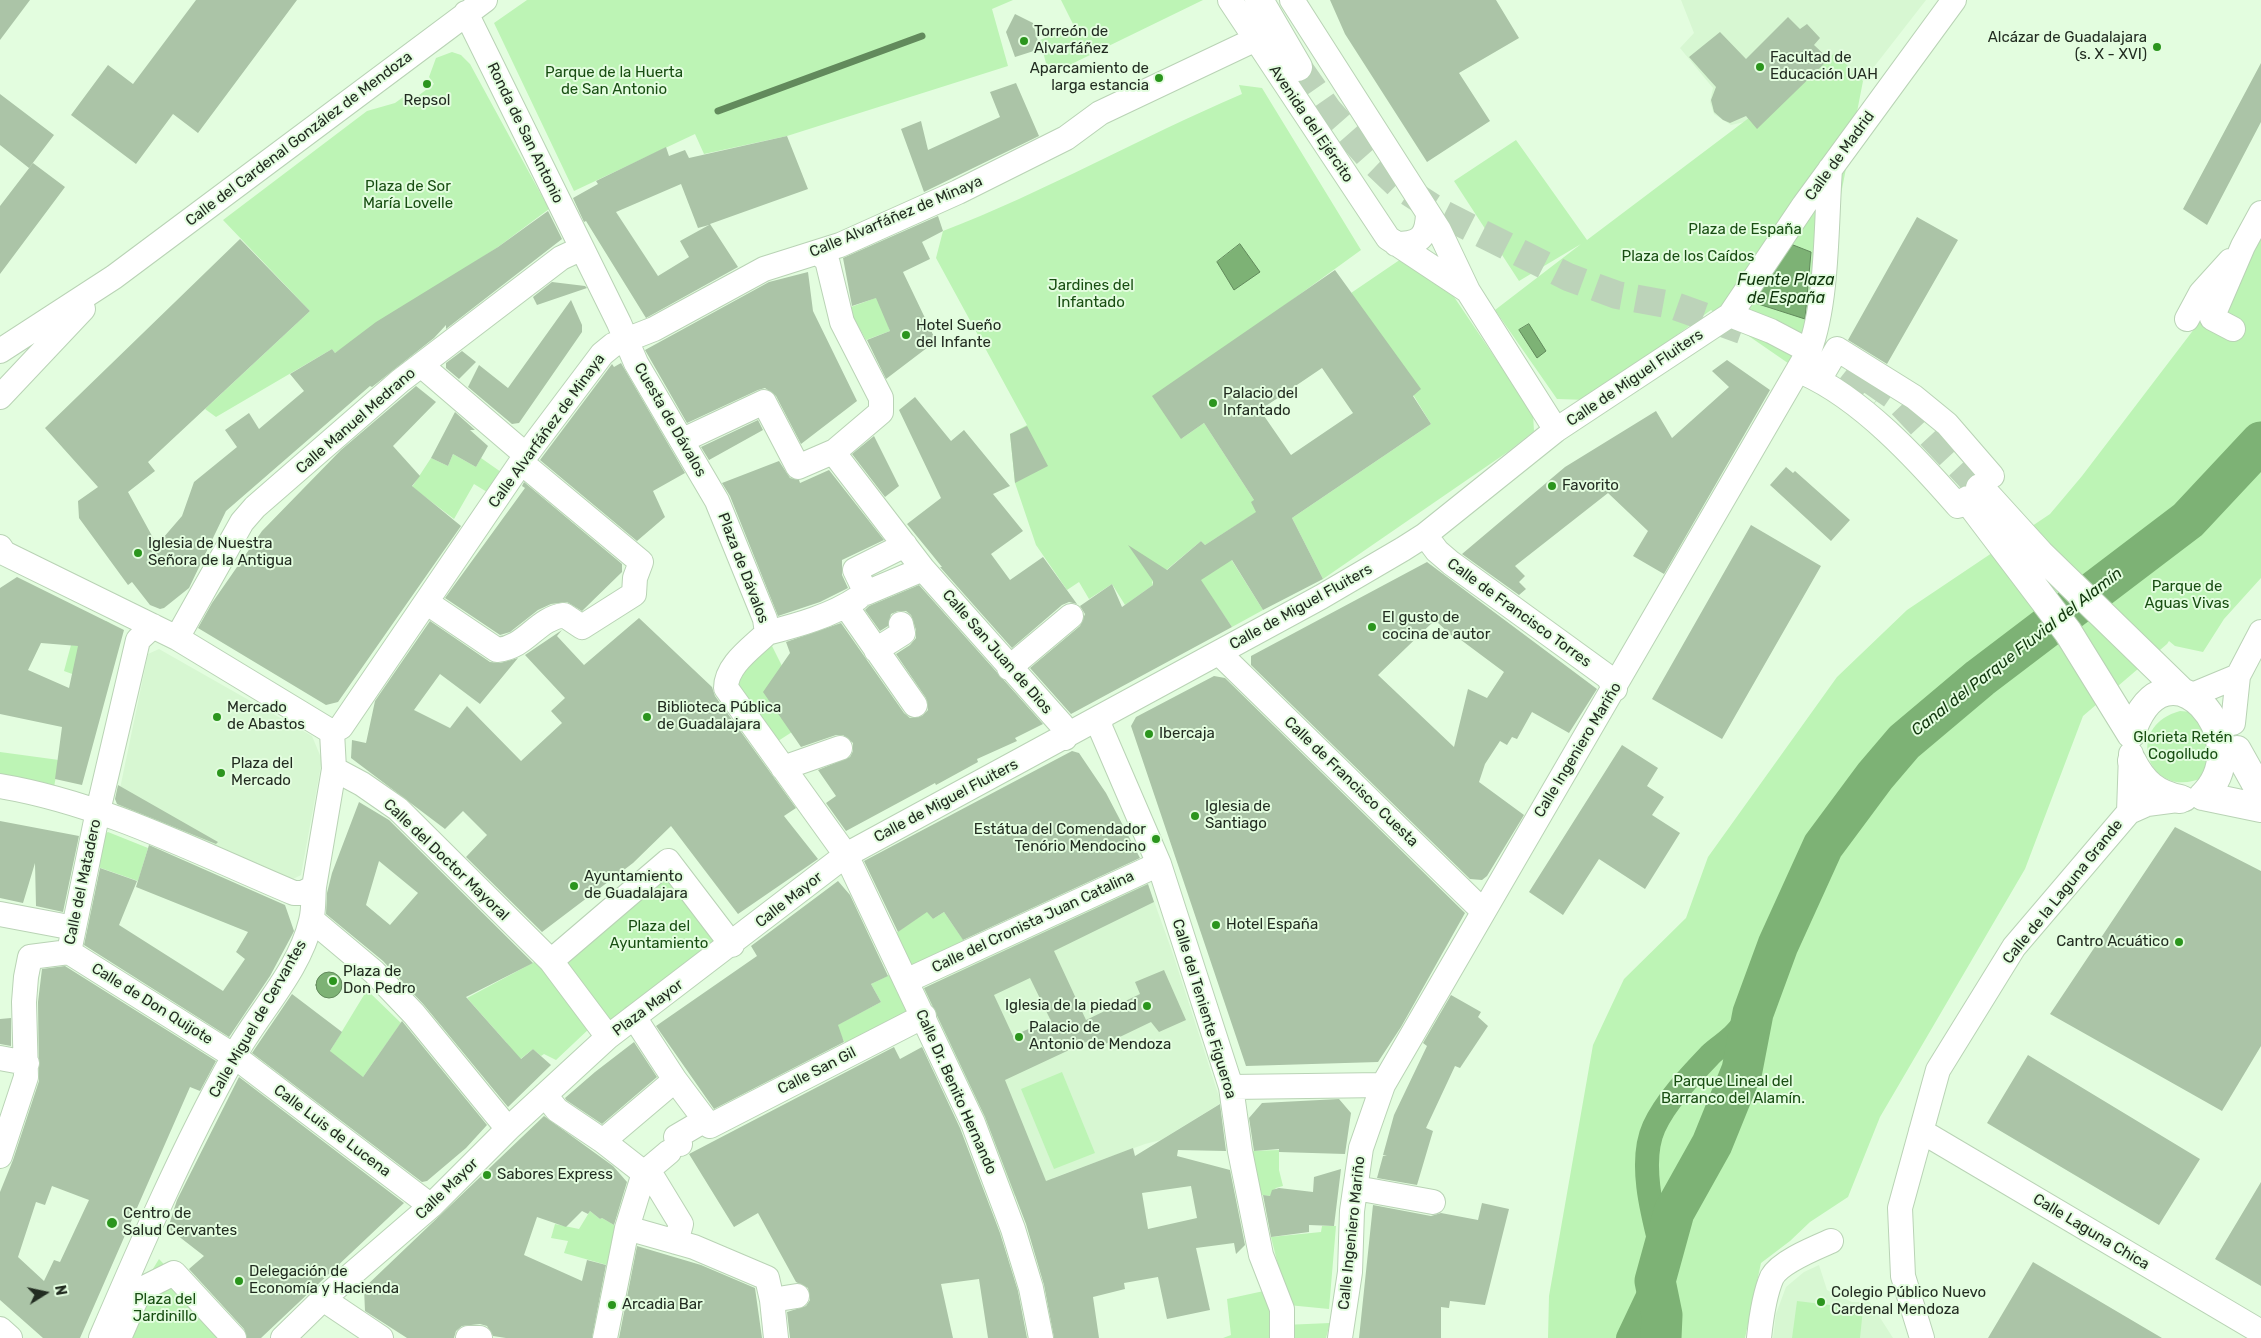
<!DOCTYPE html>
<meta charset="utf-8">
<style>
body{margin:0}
#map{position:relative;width:2261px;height:1338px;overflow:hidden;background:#e3fddf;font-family:Rubik,sans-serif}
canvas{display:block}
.north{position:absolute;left:20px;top:1268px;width:50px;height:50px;-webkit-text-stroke:4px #e3fddf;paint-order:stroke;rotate:80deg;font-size:14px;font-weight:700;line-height:20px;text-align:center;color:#222c21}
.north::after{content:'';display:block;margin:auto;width:18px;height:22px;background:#222c21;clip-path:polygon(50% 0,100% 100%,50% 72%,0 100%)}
</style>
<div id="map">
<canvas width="2261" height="1338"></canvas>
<div class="north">N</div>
</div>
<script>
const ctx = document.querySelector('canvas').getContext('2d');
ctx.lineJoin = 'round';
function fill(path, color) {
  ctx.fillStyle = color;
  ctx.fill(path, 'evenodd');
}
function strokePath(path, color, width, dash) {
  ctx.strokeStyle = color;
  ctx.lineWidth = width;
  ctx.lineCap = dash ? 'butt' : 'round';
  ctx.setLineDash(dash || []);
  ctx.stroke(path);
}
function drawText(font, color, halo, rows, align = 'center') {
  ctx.font = font + ' Rubik,sans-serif';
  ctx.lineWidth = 4;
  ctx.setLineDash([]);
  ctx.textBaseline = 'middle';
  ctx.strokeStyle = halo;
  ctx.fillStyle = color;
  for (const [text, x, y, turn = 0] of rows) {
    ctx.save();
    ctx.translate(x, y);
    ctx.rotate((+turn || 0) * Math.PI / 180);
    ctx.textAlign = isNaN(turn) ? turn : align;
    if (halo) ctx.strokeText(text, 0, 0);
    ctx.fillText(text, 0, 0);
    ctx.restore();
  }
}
fill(new Path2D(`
 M1681,0H1926L1863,81L1836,54L1749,121L1731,125L1714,114L1710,102L1713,88L1680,48L1694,33Z
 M159,649L312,736L322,760L301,875L289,881L120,810L117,803L148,654Z
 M1146,879L1173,954L1221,1103L1161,1140L1145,1144L1053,1178V1182L1013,1196L922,989Z
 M1819,1265L1827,1290L1852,1302H1870L1893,1338H1773L1776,1314L1786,1287L1804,1272Z`), '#d7f7d2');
fill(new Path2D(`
 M527,0H1013L992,9L1008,66L787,136L704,154L695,134L574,191L494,23Z
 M1061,0H1203L1049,75L1040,40L1074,26Z
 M452,52L461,55L470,64L549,209L498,247L335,353L332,349L216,417L205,409L310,311L223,220L367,111L395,103L406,95L411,101L434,84L429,77L436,58Z
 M1835,53L1863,81L1821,297L1798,370L1711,310L1588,400L1557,399L1495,310L1581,244L1519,281L1454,181L1516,140L1587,240Z
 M1239,85L1262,88L1361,250L1281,308L1181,439L1204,423L1254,500L1257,512L1205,545L1201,541L1152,582L1153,585L1125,605L1112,584L1089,599L1079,582L1067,590L1036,545L1015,483L1010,434L1027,425L936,258L943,231C1045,192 1141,137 1242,94Z
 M2261,221V578L2224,619L2203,652L2175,646L2169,641L2167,644L2083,716L2025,869L1880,1117L1848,1197L1810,1222L1790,1241L1761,1263L1745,1338H1548L1549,1296L1593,1045L1624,979L1686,918L1708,857L1837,677L1907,610L2050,514L2082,476L2233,278Z
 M1401,259L1446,285L1533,414L1534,431L1509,451L1323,579L1292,518L1431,424L1351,293Z
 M878,297L890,331L866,340L852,315L851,307Z
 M453,454L476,467L481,458L501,472L487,492L474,484L454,519L412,487L431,458L448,466Z
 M1231,559L1263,610L1232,627L1215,602L1197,583L1200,564Z
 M106,621L110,623L86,679L64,671L71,645L80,646L94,651Z
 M771,644L782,666L792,732L775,743L732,691L758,649Z
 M2180,711L2192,712L2213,726L2204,777C2150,803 2121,727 2180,711Z
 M0,752L59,760L54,787L0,774Z
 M108,832L148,848L138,881L95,866L102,835Z
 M668,861L732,945L608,1037L551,961Z
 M927,911L933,919L944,912L966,944L913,969L896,933Z
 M540,959L591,1027L556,1060L544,1054L541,1056L533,1049L518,1061L506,1042L467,998Z
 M895,972L913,1011L847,1046L835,1026L881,1002L871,984Z
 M367,990L401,1023L356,1087L330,1051Z
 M1062,1072L1095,1153L1054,1169L1021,1089Z
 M1279,1150V1170L1283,1186L1276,1188L1270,1196L1261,1195L1251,1151Z
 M590,1211L600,1219L602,1218L621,1229L614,1267L564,1253L568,1241L551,1238L555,1224L579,1229Z
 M1322,1226H1336L1329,1309L1288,1305L1271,1237L1321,1232Z
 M159,1259L234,1338H119L140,1290Z
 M1273,1289L1276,1338H1223L1231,1335L1227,1299Z
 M1797,1301L1863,1309L1860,1338H1792Z
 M1330,1323L1326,1338H1284V1325Z`), '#bdf4b5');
const water = new Path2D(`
 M1788,243L1811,252L1805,319L1752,302Z
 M1240,244L1260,272L1234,290L1217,262Z
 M1529,324L1546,351L1537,358L1519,330Z
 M316 985a13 13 0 1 1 26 0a13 13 0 1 1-26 0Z`);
fill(water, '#7db275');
strokePath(water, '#628a5c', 1);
strokePath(new Path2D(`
 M718,111L922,36`), '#628a5c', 7);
strokePath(new Path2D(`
 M1662,1251C1653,1216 1638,1162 1654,1127C1666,1101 1690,1076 1710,1055C1717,1048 1726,1043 1733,1036C1740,1029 1747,1020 1753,1013
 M1628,1338L1655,1281`), '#7db275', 24);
strokePath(new Path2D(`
 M1661,1338L1662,1315L1655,1281L1674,1212L1712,1144L1742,1070L1753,1013L1778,945L1823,846L1875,776L1904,742L1980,678L2188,520L2261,442`), '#7db275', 41);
fill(new Path2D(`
 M0,0H30L0,40Z
 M196,0H297L198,133L173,114L136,164L71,115L108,65L133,84Z
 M1330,0H1496L1519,38L1459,73L1490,121L1427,162L1345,34Z
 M1015,14L1033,23L1040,49L1015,57L1006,32Z
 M1788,17L1800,29L1807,24L1820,38L1814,45L1829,59L1757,129L1746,116L1730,123L1723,120L1714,112L1711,100L1716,87L1689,57L1720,32L1746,59Z
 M2261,63V122L2207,225L2183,209Z
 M1016,83L1039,136L924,192L901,129L921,121L928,150L1000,117L990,92Z
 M0,94L54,135L29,168L0,145Z
 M787,136L808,189L710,224L738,267L646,318L586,221L584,222L573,198L598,184L596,181L666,147L669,156L685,150L689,158ZM681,184L698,228L709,225L680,241L689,257L658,276L616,212Z
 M33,163L65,187L0,274V206Z
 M548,211L562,239L446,329V325L434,338L372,387L370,386L226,511L189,588L164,608L160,609L150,605L132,582L128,585L79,518L78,501L98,487L45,428L240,239L310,311L148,462L155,471L128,492L157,545L182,516L194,482L237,447L225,430L249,413L259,429L304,391L290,374L332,349L335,353L376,322L498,247Z
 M938,216L943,231L922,242L930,259L903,272L936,341L886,379L867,340L890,331L876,298L852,306L843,258Z
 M1917,217L1958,240L1887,364L1848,340Z
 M1335,270L1421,389L1413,396L1431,424L1292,518L1323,579L1263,610L1232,560L1201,580L1232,627L1071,714L1030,668L1080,626L1085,614L1080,606L1112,584L1122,607L1153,585V581L1128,545L1167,570L1201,541L1205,545L1256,512L1251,502L1254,500L1204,423L1181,439L1152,396ZM1322,368L1353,413L1291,455L1260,410Z
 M808,272L813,311L857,401L801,444L776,396L765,388L758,390L687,423L645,350L769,282Z
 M552,282L585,286L587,288L537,305L533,297Z
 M571,300L582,325V332L519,423L512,424L468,387L479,365L508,388Z
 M462,351L476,362L459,379L446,368V363Z
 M1727,360L1770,390L1664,574L1633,556L1648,531L1608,493L1515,566L1525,576L1519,582L1526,589L1519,595L1462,554L1565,467L1656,411L1672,438L1729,387L1712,371Z
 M621,363L685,473L653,491L665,517L637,541L540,460L612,364L614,367Z
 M416,386L436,402L393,446L420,476L412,486L461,526L338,702L326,705L198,628L212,603L262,531L341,450Z
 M915,397L951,441L964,430L1010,486L993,494L1023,531L991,554L1010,580L1043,557L1077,604L1069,602L1062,605L1012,648L940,567H942L907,524L941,498L899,410Z
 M455,412L475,430H470L488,446L476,467L453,454L448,466L431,458Z
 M758,420L763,430L709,460L701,447Z
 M1027,426L1048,466L1015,483L1010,434Z
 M874,436L899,486L885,497L852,454Z
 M779,461L790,478L799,480L800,483L829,470L884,540L842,560V575L848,588L820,602L778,616L730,496L722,483Z
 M1786,467L1793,473L1795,471L1850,520L1831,541L1770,485Z
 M524,482L622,564V572L582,611L567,602L551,604L538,610L510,632L500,635L445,598L525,488L522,486Z
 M1751,525L1821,566L1722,739L1652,699Z
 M1427,562L1597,689L1569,733L1532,712L1517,739L1512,737L1507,745L1500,741L1485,764L1479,782L1524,815L1487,876L1482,880L1470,879L1251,665V656ZM1435,620L1455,639L1457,637L1504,672L1487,698L1468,689L1454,747L1378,675Z
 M17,577L124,630L82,785L55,779L62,727L0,714V588ZM41,643L78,646L69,688L28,670Z
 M919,585L1043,724L1015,738L1017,741L977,759L978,762L936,785L935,783L846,831L826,803L836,796L818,770L850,757L853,751V743L843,735H836L801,747L763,692L790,653L786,642L841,623L904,713L910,718L922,716L928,710L926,698L896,654L910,645L916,638V630L911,615L906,611H898L891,614L888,626L880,631L865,610L869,606Z
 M639,618L712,687L715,696L796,808L784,816L818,859L738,914L671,826L633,863L542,932L466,857L487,835L463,811L445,829L351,758L352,740L366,743L375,701L430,621L490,662L500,663L518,658L480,704L440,674L414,710L450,728L467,706L521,761L562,723L551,711L565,698L525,655L562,630L557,636L584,665Z
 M1214,676L1225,678L1465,913L1401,1027L1378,1062L1246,1066L1131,726L1136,717Z
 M1622,745L1658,768L1647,786L1664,797L1652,815L1680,833L1645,889L1599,859L1563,915L1529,892Z
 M1072,751L1079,753L1106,793L1140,858L963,940L944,912L933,919L927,912L898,932L864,861Z
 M118,785L218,842L216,844L117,804L115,799Z
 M359,802L389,820L533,963L466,997L521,1059L533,1049L551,1065L508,1107L424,1005L383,961L326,914L327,893L332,873ZM379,861L418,893L390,925L366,905Z
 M0,821L79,836L63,912L36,906L35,863L23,903L0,898Z
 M2175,827L2261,871V1046L2222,1111L2050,1014Z
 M149,845L285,905L294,931L292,935L270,976L229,1037L84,945L100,868L137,881L119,925L223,991L245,959L236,952L248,932L136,887Z
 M838,881L850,895L888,976L871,984L881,1002L838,1025L844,1042L714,1109L656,1026L757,956L751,946Z
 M1148,884L1154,902L1054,951L1086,1020L1140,994L1135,982L1164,970L1186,1020L1159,1032L1151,1022L1101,1046L1097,1037L1005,1080L1046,1181L1133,1148L1135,1156L1220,1104L1226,1151L1178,1150L1177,1156L1230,1170L1245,1245L1236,1254L1234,1243L1196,1248L1210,1310L1167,1319L1158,1277L1124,1283L1125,1289L1093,1297L1099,1338H1054L1044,1285L1026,1224L985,1117L924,988ZM1030,978L1050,1019L1013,1036L994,995ZM1191,1186L1197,1218L1148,1229L1142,1193Z
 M65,966L216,1061L200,1091L190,1087L80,1338H43L0,1300V1192L13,1160L39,1081L38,1002L42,969ZM52,1186L89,1200L60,1262L54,1260L44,1281L18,1257L36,1202L45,1205Z
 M292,994L342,1032L330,1051L363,1077L402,1021L487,1125L466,1148L427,1181L422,1182L252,1053Z
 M1451,995L1481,1012L1478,1017L1488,1026L1460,1068L1455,1066L1426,1128L1433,1131L1417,1185L1377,1178L1383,1156L1387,1155H1383L1394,1115L1427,1046L1423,1043Z
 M11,1018V1046L0,1044V1019Z
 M634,1042L657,1077L602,1124L566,1100L565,1098L595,1072Z
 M894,1047L900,1059L922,1047L960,1128L1000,1233L1018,1291L1027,1338H988L979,1279L941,1284L953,1338H790L787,1312L806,1306L810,1300L808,1288L796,1282L758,1213L734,1227L689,1154Z
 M2028,1055L2200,1159L2159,1225L1987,1123Z
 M239,1077L404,1203L261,1338H247L244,1329L189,1269L204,1256L168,1228L177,1200Z
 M1339,1099L1351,1113L1345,1154L1279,1152V1149L1254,1151L1249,1118L1262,1103Z
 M544,1116L613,1166L627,1182L614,1225L602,1218L600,1219L590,1211L588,1214L582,1211L566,1227L537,1217L524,1255L582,1281L587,1260L606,1265L592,1338H506L493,1336L487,1326L480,1324L462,1326L456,1331L454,1338H407L365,1311L364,1288Z
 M1341,1169L1334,1226L1309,1225V1232L1271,1237L1263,1195L1270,1196L1272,1190L1279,1188L1313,1192L1314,1177Z
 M2261,1182V1286L2215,1259Z
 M1482,1203L1509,1209L1485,1305L1450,1301L1449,1308L1441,1307V1338H1359L1373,1205L1431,1216L1441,1213L1478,1220Z
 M637,1246L701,1265L755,1288L762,1338H619Z
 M2033,1262L2162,1338H1988Z`), '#abc4a7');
strokePath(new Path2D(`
 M1298,67L1328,110L1371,159L1398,185L1441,213L1568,277L1617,295L1672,305L1742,330
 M1804,357L1828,369L1873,405
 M1869,379L1895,397L1980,488`), '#bcd3b9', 28, [28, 14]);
const street = new Path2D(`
 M1230,0L1388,238L1468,291
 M1292,0L1439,230L1468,291L1556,430
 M466,13L619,323L636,363L717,501L765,619L767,633C752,648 726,665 726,688L846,855L973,1123L1013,1229L1031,1288L1041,1338
 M1396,244C1419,244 1427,238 1428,214
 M818,253L827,260L842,322L881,398V412L835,451L837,457L923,569
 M1730,315L1771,331L1809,351
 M2187,319L2201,293L2230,261
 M2233,329L2212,318L2243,246L2261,213
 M0,351L114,277L485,0
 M421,365L526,455
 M1804,373C1862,399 1917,459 1958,506
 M1819,380L1837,349L1914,397L1947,424L1992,476
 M0,397L83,309
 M683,440L764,402L798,467L835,451
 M1425,535L1437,551L1451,563L1608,677L1615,689
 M905,545L855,570L866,593L923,569L1062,725L1065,738
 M0,547L4,553L177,638L332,732
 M426,602L497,650C527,647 536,619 564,615L582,627L634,594L635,578L641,562L522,463
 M846,606L915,705
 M767,633C798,625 831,616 858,598
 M177,638L242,522L255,507L400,381L561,258L576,251L583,252
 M876,650L903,633L901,624
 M1219,653L1483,911
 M1009,668L1071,616
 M2197,693L2238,676
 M1101,718L1100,727L1159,864L1231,1087L1240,1151L1261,1255L1282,1309V1338
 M2233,723L2238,676L2261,632
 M332,732L341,727L526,455L602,354L613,345L654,329L764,269L840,245L958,192L1066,138L1100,113L1254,40
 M783,768L840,748
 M334,769L362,784L398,809L551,961
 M0,786C102,803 199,853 294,893H303L314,887L334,769L332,732
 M2129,812L2131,754
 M0,914L74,928
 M312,920L374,972L414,1014L508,1129
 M732,945L668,861L551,961L608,1037L846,855L1321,597L1403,549L1425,535L1556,430L1730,315L1804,205L1954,0
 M69,952L234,1056L431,1206
 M906,981L1159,864
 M634,1017L675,1080
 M0,1058L27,1063
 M1231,1087L1383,1085
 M545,1095L557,1110L603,1141
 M710,1126L924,1016
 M1921,1131L2261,1332
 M680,1144L676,1137L705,1120L675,1080L603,1141L644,1173L627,1228L694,1247L767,1278L772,1300L797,1296
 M669,1152L644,1173L653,1178L681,1224L676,1242
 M0,1156L26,1077L24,1002L26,977L30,957L69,952L98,811L138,640L153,626
 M1356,1188L1433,1202
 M323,1299L381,1338
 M772,1300L776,1338
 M0,1329L10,1338
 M101,1338C142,1243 183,1148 233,1058C258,1012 299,972 311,921C314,910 313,898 314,887
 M119,1338L140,1290L174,1273L234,1338
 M283,1338L323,1299L431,1206L508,1129L608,1037
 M468,1338H480
 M605,1338L627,1228
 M1340,1338L1350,1272L1352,1211L1361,1148L1383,1085L1809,351C1828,302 1826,222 1830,169
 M1759,1338C1761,1319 1764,1295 1772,1277C1780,1262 1815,1248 1831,1241
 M1922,1338L1903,1276L1900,1208L1938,1070L2014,947L2129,812L2147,804L2185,799`);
const secondary = new Path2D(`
 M1259,0L1298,67
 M1980,488L2040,554L2182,692
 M1968,500L2068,632L2131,734
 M2131,734C2166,630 2261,740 2203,796
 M2237,750L2261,793
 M2132,761C2143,783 2156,794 2180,799
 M2203,796L2261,808`);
strokePath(street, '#b9d3b5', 26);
strokePath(secondary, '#b9d3b5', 30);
strokePath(street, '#fff', 24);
strokePath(secondary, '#fff', 28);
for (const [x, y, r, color] of [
 [1024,41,5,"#2b951d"],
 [2157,47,5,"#2b951d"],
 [1760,67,5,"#2b951d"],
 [1159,78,5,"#2b951d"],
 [427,84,5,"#2b951d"],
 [906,335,5,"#2b951d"],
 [1213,403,5,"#2b951d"],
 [1552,486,5,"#2b951d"],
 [138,553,5,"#2b951d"],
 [1372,627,5,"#2b951d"],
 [217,717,5,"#2b951d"],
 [647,717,5,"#2b951d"],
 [1149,734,5,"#2b951d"],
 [221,773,5,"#2b951d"],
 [1195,816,5,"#2b951d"],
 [1156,839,5,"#2b951d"],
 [574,886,5,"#2b951d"],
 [1216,925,5,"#2b951d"],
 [2179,942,5,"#2b951d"],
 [333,981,5,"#2b951d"],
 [1147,1006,5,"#2b951d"],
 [1019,1037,5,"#2b951d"],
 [487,1175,5,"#2b951d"],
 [112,1223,6,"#2b951d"],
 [239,1281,5,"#2b951d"],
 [1821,1302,5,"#2b951d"],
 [612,1305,5,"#2b951d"]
]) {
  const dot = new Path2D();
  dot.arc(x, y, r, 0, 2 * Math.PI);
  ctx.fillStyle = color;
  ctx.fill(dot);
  strokePath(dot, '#e3fddf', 2);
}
drawText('15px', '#222c21', '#e3fddf', [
 ["Torreón de",1034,32],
 ["Alvarfáñez",1034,49],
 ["Alcázar de Guadalajara",2147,38,"right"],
 ["(s. X - XVI)",2147,55,"right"],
 ["Facultad de",1770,58],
 ["Educación UAH",1770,75],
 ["Aparcamiento de",1149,69,"right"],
 ["larga estancia",1149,86,"right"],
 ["Repsol",427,101,"center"],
 ["Hotel Sueño",916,326],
 ["del Infante",916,343],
 ["Palacio del",1223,394],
 ["Infantado",1223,411],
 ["Favorito",1562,486],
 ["Iglesia de Nuestra",148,544],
 ["Señora de la Antigua",148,561],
 ["El gusto de",1382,618],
 ["cocina de autor",1382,635],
 ["Mercado",227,708],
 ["de Abastos",227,725],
 ["Biblioteca Pública",657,708],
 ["de Guadalajara",657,725],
 ["Ibercaja",1159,734],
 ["Plaza del",231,764],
 ["Mercado",231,781],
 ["Iglesia de",1205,807],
 ["Santiago",1205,824],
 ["Estátua del Comendador",1146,830,"right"],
 ["Tenório Mendocino",1146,847,"right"],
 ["Ayuntamiento",584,877],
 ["de Guadalajara",584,894],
 ["Hotel España",1226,925],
 ["Cantro Acuático",2169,942,"right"],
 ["Plaza de",343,972],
 ["Don Pedro",343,989],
 ["Iglesia de la piedad",1137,1006,"right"],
 ["Palacio de",1029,1028],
 ["Antonio de Mendoza",1029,1045],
 ["Sabores Express",497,1175],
 ["Centro de",123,1214],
 ["Salud Cervantes",123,1231],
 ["Delegación de",249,1272],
 ["Economía y Hacienda",249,1289],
 ["Colegio Público Nuevo",1831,1293],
 ["Cardenal Mendoza",1831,1310],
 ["Arcadia Bar",622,1305]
], 'left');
drawText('15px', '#184e12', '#e3fddf', [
 ["Parque de la Huerta",614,73],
 ["de San Antonio",614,90],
 ["Plaza de Sor",408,187],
 ["María Lovelle",408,204],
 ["Plaza de España",1745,230],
 ["Plaza de los Caídos",1688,257],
 ["Jardines del",1091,286],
 ["Infantado",1091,303],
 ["Parque de",2187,587],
 ["Aguas Vivas",2187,604],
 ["Glorieta Retén",2183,738],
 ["Cogolludo",2183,755],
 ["Plaza del",659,927],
 ["Ayuntamiento",659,944],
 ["Parque Lineal del",1733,1082],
 ["Barranco del Alamín.",1733,1099],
 ["Plaza del",165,1300],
 ["Jardinillo",165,1317]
]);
drawText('15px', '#222c21', '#e3fddf', [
 ["Avenida del Ejército",1311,124,56],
 ["Ronda de San Antonio",525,133,64],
 ["Calle del Cardenal González de Mendoza",299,139,-37],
 ["Calle de Madrid",1840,156,-54],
 ["Calle Alvarfáñez de Minaya",896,217,-23],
 ["Calle de Miguel Fluiters",1635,378,-34],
 ["Cuesta de Dávalos",670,420,60],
 ["Calle Manuel Medrano",356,421,-41],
 ["Calle Alvarfáñez de Minaya",547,431,-54],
 ["Plaza de Dávalos",743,568,69],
 ["Calle de Miguel Fluiters",1301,607,-29],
 ["Calle de Francisco Torres",1519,613,36],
 ["Calle San Juan de Dios",997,652,49],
 ["Calle Ingeniero Mariño",1578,750,-59],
 ["Calle de Francisco Cuesta",1351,782,44],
 ["Calle de Miguel Fluiters",946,801,-28],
 ["Calle del Doctor Mayoral",446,860,44],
 ["Calle del Matadero",83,882,-78],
 ["Calle de la Laguna Grande",2063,892,-51],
 ["Calle Mayor",789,900,-38],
 ["Calle del Cronista Juan Catalina",1033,922,-25],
 ["Calle de Don Quijote",152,1004,32],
 ["Plaza Mayor",648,1008,-37],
 ["Calle del Teniente Figueroa",1204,1009,73],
 ["Calle Miguel de Cervantes",258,1019,-60],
 ["Calle San Gil",817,1071,-27],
 ["Calle Dr. Benito Hernando",956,1092,66],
 ["Calle Luis de Lucena",332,1131,37],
 ["Calle Mayor",447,1189,-44],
 ["Calle Laguna Chica",2091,1232,31],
 ["Calle Ingeniero Mariño",1352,1233,-84]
]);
drawText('italic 16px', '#10360c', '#e3fddf', [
 ["Fuente Plaza",1786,280],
 ["de España",1786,298],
 ["Canal del Parque Fluvial del Alamín",2017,652,-38]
]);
</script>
